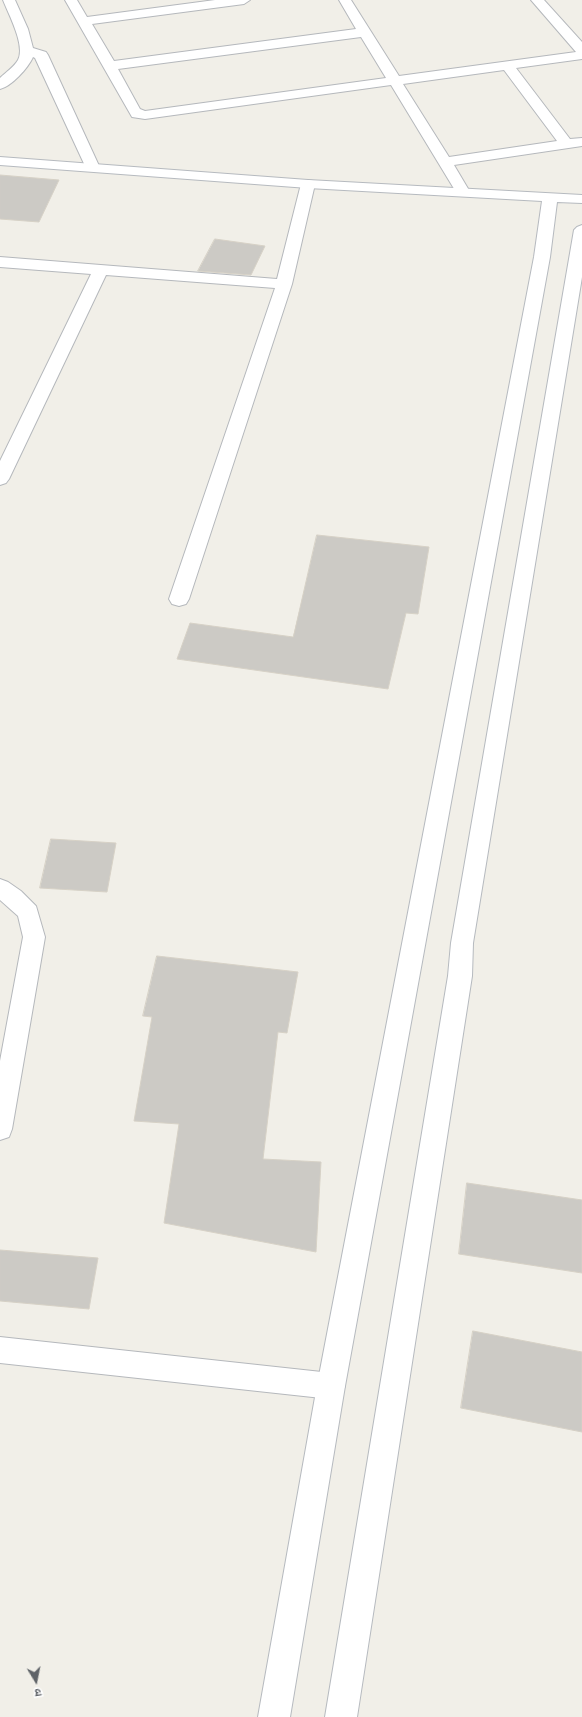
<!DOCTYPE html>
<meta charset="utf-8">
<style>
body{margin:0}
#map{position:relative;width:582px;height:1717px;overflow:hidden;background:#f1efe8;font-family:Ubuntu,"Noto Sans Devanagari",sans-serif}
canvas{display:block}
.north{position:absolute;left:16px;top:1661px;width:40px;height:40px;-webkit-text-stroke:3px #fff;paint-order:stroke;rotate:170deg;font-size:11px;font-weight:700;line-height:16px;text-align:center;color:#5f6368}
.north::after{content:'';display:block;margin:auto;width:14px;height:18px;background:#5f6368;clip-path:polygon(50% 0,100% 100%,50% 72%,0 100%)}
</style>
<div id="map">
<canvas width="582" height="1717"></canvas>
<div class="north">उ</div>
</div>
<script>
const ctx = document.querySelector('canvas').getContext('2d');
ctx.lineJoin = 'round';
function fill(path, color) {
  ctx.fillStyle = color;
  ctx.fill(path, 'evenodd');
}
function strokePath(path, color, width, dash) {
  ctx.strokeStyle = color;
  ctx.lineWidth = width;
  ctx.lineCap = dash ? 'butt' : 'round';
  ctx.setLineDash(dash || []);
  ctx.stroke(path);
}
const building = new Path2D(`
 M0,175L59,180L39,222L0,219Z
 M215,239L265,246L251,275L198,271Z
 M317,535L429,547L418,614L406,613L388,689L177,659L190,623L293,637Z
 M51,839L116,843L107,892L40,888Z
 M157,956L298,972L287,1033L278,1032L263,1159L321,1162L316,1252L164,1223L179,1124L134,1121L152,1017L143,1016Z
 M467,1183L582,1200V1273L459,1254Z
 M0,1250L98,1258L89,1309L0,1301Z
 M473,1331L582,1352V1432L461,1408Z`);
fill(building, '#cccac5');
strokePath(building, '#d6d1c6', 1);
const street = new Path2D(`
 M3,0H15L28,29L33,48L46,52L48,55L100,168L98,171H88L86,168L35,58L33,57C28,68 12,86 0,89V78C6,72 14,67 18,60C26,46 8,13 3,0Z
 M65,0H77L87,17L215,0H250L244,4L92,24L114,61L356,29L339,0H351L399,76L576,52L531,0H544L582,42V59L516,68L570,139L582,138V146L454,165L470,192L468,195H458L456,192L391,85L145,119L132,117ZM361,37L386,78L145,111L140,109L118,69ZM504,70L557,141L449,157L403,84Z
 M308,180L313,181L315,184L292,284L189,599L186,604L179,606L172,604L169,599L275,288L106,275L9,479L6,483L0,485V461L91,274L0,267V257L277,279L301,184L303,181Z
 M0,879L8,882L21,891L36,906L45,937L12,1129L9,1137L0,1140V1061L23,937L18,916L0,900Z
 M0,1337L331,1373L341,1376L345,1386L341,1396L331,1399L0,1363Z`);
const secondary = new Path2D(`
 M0,157L308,180L582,195V203L557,202L550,257L345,1386L290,1717H258L317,1386L534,257L542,201L308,188L0,165Z
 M582,225V277L473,943L472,976L357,1717H325L448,976L451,943L574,230L577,227Z`);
strokePath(street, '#b5b8bc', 2);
strokePath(secondary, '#b6babf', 2);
fill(street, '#fff');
fill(secondary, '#fff');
</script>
